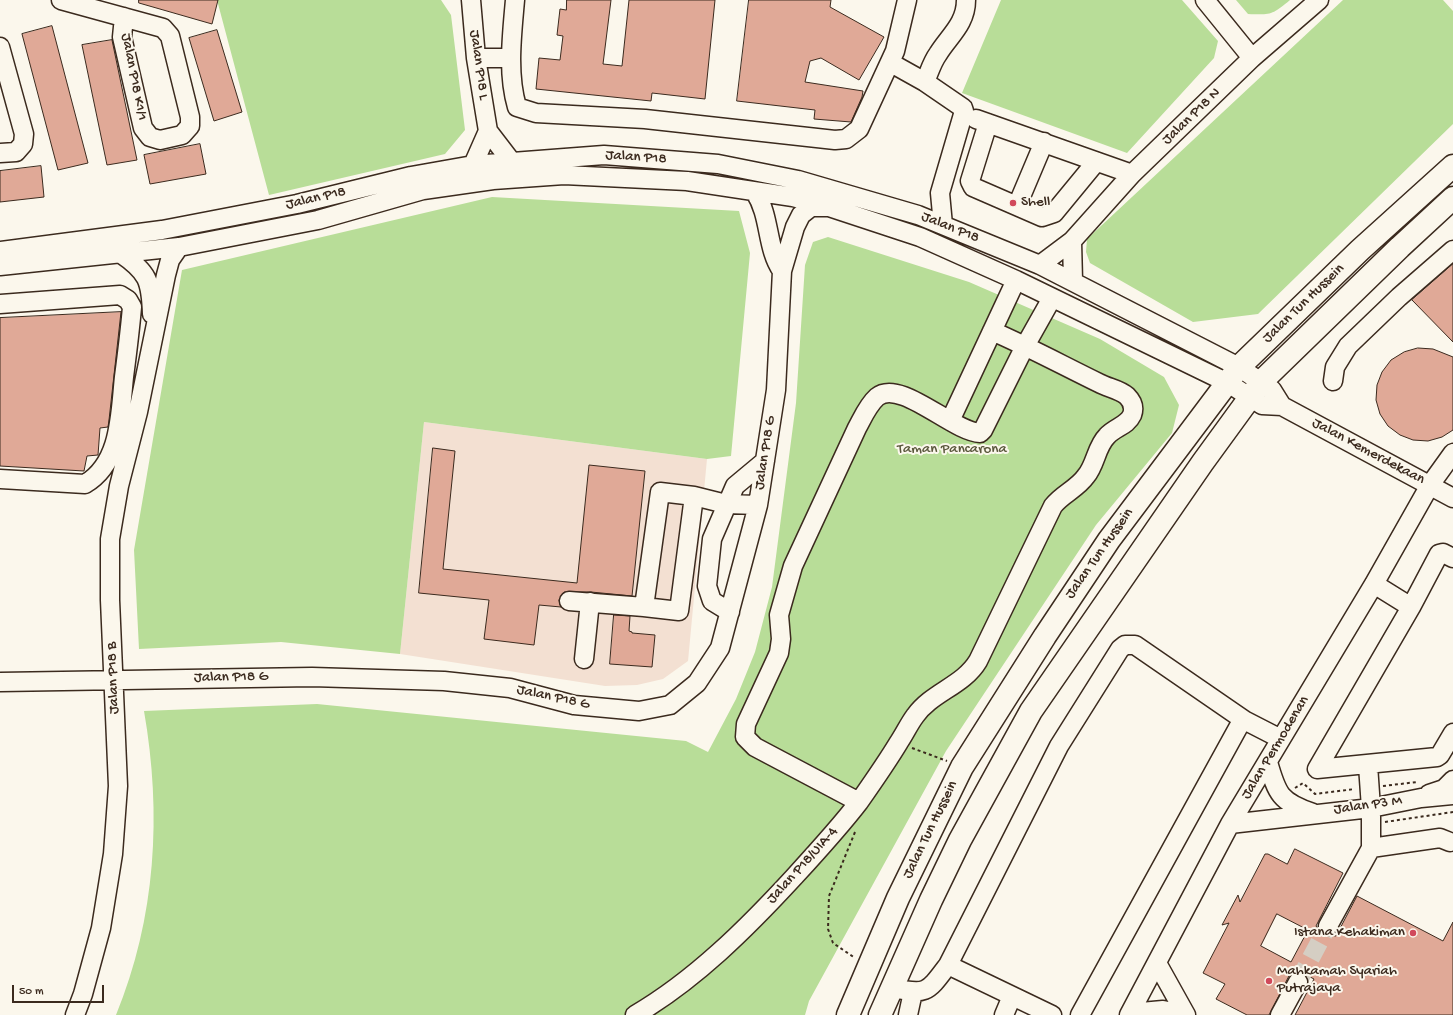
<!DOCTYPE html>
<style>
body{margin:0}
#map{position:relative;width:1453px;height:1015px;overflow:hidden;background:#fbf7ec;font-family:"Gochi Hand",sans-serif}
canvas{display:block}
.scale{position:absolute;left:12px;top:985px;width:92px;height:18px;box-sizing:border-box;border:2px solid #3b2a1e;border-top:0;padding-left:5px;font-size:12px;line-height:14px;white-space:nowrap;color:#3b2a1e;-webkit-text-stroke:3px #fbf7ec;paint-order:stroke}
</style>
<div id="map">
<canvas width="1453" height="1015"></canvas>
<div class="scale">50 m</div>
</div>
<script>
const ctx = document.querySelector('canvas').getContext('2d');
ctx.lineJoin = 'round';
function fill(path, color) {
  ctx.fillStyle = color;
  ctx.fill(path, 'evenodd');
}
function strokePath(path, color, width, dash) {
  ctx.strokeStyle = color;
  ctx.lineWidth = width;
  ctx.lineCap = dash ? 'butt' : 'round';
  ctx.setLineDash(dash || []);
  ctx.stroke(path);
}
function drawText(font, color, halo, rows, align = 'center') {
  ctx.font = font + ' "Gochi Hand",sans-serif';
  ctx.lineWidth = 4;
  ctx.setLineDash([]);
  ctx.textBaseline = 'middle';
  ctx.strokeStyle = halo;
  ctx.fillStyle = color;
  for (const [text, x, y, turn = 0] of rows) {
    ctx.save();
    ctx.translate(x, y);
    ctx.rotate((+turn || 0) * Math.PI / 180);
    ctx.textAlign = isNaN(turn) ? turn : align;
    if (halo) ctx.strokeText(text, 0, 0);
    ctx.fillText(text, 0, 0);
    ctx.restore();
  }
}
fill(new Path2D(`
 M424,422L707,459L688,661L663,679L637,685L605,686L400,654Z`), '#f3e0d2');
fill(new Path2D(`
 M217,0H441L451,15L465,130L445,154L269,195Z
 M1001,0H1182L1218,41L1214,58L1127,153L962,93Z
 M1236,0H1290C1272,15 1271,15 1248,14Z
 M1343,0H1443L1453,11V124L1258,314L1193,322L1090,263L1086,252L1087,239Z
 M492,197L739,211L750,253L731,456L707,459L424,422L400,654L281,642L139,649L134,550L182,270Z
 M828,237L969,282L1100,339L1164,377L1179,405L1172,433L1096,525L946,751L809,1001L805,1015H116C156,918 162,814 144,711L317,704L686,741L708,752L736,699L755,652L772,587L796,403L805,265L813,242Z`), '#b8dd98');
const building = new Path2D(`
 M139,0H218L212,24L139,3Z
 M567,0H611L603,64L622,66L629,0H715L705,99L652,93L651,101L536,89L539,58L560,60L563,36L557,35L560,9L566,10Z
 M749,0H831L830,7L884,37L859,80L821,58L810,61L805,82L863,91L862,97L851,122L814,119L815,110L737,101Z
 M52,26L88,163L58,170L22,34Z
 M217,30L242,112L214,121L189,38Z
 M112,40L137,160L107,165L82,45Z
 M200,144L206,174L150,184L144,155Z
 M41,166L44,197L0,202V171Z
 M1453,264V342L1412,300Z
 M121,312L109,420L108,427L100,428L98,455L87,456L84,471L0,466V318Z
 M1418,348L1433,349L1453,357V430L1442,437L1428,441L1413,440L1400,435L1388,426L1380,414L1376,400L1377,385L1382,372L1391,360L1404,352Z
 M433,448L455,451L443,569L577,583L589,465L645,471L632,596L591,592H564L559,600L561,607L539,605L534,645L484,639L489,600L419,593Z
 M614,615L630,616L629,631L632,632V633L655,635L652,667L610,664Z
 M1295,849L1343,873L1316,926L1323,935L1336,936L1357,896L1443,941L1453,922V1015H1295L1314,979L1293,968L1269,1015H1247L1216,999L1225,984L1203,973L1229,923L1222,925L1238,895L1240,902L1265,854H1268L1287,864ZM1277,914L1308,930L1291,962L1261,946Z`);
fill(building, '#e0a997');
strokePath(building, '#3b2a1e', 1);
strokePath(new Path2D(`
 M1298,982L1328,926`), '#d5cec3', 18, [18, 9]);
const minor = new Path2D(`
 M61,0L163,28L170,36L190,117V126L182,135L160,140L150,137L143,128L122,37L124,17
 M471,0L476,58L488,131L511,161
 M515,0C512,35 507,73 517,107L536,113L645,119L835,140L846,139L859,129L895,51L907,0
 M1205,0L1252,58
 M0,47L24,134L23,144L16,152L0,153
 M476,58H511
 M891,63L925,82L963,108L964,111L940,193L943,225
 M925,82C929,73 932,62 938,54C949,36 966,24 966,0
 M976,119L1132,174
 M988,123L970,181L973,187L1042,217L1054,213L1096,162
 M473,165L488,131
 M755,192C771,217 766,248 782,271
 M1017,206L1044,142
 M1072,241L1073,281
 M0,251L162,230L297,204L411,176L473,165L604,155L718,164L798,180L918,215L1040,265L1239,367L1272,390L1282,406
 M120,253C148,272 151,281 152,314
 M1040,265L1072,241L1132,174L1252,58L1319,0
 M0,266L179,247L318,220L423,190L493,180L564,175L687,181L793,197L829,207L920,237L1016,280L1228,383L1262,405L1282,406L1453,498
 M0,304L120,295L128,300L132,307C130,330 127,354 124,377C120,414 121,463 85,484L0,479
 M1333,381L1335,367L1348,346L1399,297L1453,250
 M950,421L1016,280
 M694,496L679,611L644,607L660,492L694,496L726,504L758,505
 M1453,558L1443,553L1439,554L1411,607L1317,769L1437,757L1440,755L1453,733
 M1374,584L1411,607
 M569,601L644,607
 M730,612L712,601L707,586L712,539L735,486L765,461
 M584,659L590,602
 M0,682L312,677L444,681L510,688L574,705L639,711L670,705L697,683L720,648L758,505L776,390L782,271L795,227L801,215L811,207H826
 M1268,762C1277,794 1280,802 1313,813
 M1368,765L1371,808V848L1440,838L1450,842
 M1429,794L1444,789L1453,780
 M859,802L755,747L745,737L746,724L779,653L781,639L779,615L793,566L857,428C863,417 868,405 877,397C900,378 953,432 980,433L983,430L1025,346L1052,298
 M1230,824L1371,808L1421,798L1453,795
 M1328,926L1371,848
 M1157,963L1186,1015
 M948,965L1052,1015
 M892,988C927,995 927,993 948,965L1059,746L1120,649L1125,645H1135L1244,720
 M1130,1013L1163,1010L1186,1015
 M75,1015L83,994L101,928L113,854L118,786L110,600V539L119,486L138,412L166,275L170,260L179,247
 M635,1015C695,980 747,928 794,877C816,853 839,828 859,802C873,782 887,762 899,742C905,733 909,724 915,716C932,692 963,686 978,661L1053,506C1062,494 1077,489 1086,476C1096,464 1096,447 1107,436C1115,427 1127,426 1132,415C1135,407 1132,401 1127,396C1119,389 1108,388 1099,383C1064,366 1029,347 992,331
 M908,1015L913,992
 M1004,1015L1012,996
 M1080,1015L1239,726L1244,720L1281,739
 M1129,1015L1230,824L1374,584L1430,485L1453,453
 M1280,1015L1298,982`);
const major = new Path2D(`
 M848,1015L898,898L962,767L1045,636L1109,540L1239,367L1360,250L1453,166
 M880,1015L931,900L960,840L1031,711L1203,462L1262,381L1400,247L1453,198`);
strokePath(minor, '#3b2a1e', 21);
strokePath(major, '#3b2a1e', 25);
strokePath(new Path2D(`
 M912,748L947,761
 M1383,786L1417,782
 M1295,788L1303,783L1315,794L1355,789
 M1385,822L1453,812
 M855,832L829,896L828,929L833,943L855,958`), '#3b2a1e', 2, [3, 3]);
strokePath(minor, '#fbf7ec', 18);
strokePath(major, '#fbf7ec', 22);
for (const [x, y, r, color] of [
 [1013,203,4,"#d1495b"],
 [1413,933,4,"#d1495b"],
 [1269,981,4,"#d1495b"]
]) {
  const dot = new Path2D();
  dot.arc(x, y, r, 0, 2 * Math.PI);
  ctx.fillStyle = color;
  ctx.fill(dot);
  strokePath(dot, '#fbf7ec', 1.5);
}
drawText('15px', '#3b2a1e', '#fbf7ec', [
 ["Jalan P18 L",478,65,82],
 ["Jalan P18 K1/1",133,77,79],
 ["Jalan P18 N",1192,117,-44],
 ["Jalan P18",636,158,4],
 ["Jalan P18",316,199,-13],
 ["Jalan P18",950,228,22],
 ["Jalan Tun Hussein",1304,304,-44],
 ["Jalan Kemerdekaan",1368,452,28],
 ["Jalan P18 G",766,453,-81],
 ["Jalan Tun Hussein",1100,554,-55],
 ["Jalan P18 B",114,678,-92],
 ["Jalan P18 G",231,678,-1],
 ["Jalan P18 G",553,698,12],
 ["Jalan Permodenan",1276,748,-59],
 ["Jalan P3 M",1368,806,-8],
 ["Jalan Tun Hussein",931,830,-64],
 ["Jalan P18/UIA-4",803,866,-48]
]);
drawText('15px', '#3b2a1e', '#fbf7ec', [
 ["Shell",1021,203],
 ["Istana Kehakiman",1405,933,"right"],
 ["Mahkamah Syariah",1277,972],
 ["Putrajaya",1277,989]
], 'left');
drawText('15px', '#5a573c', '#fbf7ec', [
 ["Taman Pancarona",952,450]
]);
</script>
